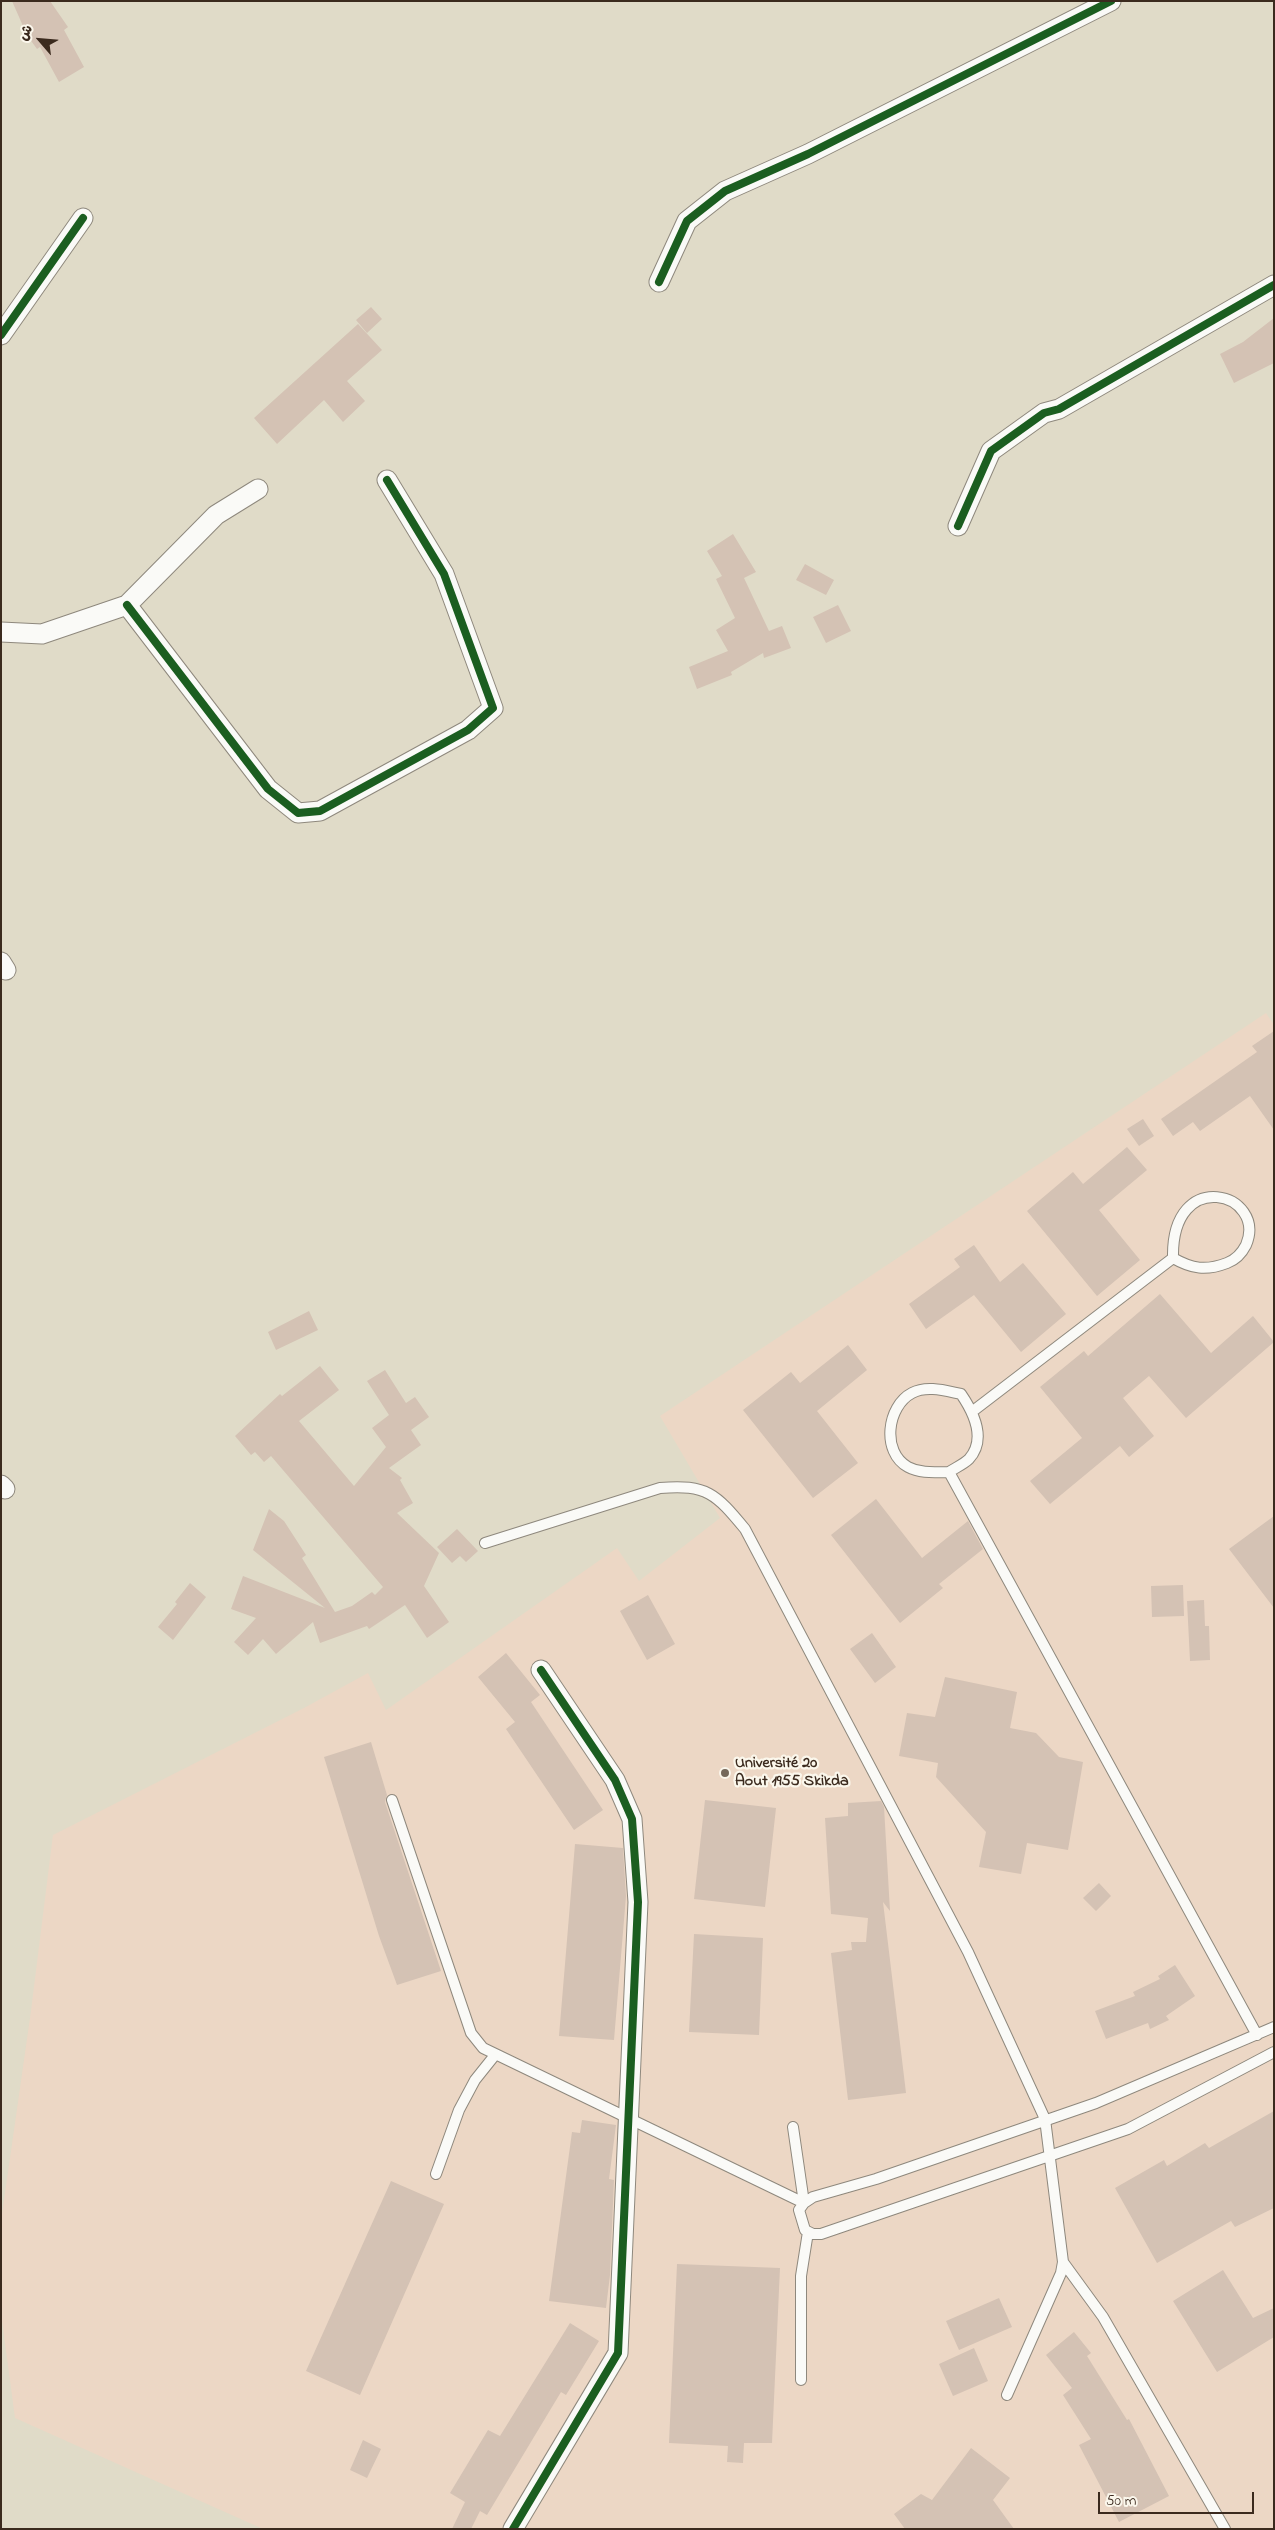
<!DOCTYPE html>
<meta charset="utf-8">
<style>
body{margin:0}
#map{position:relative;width:1275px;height:2530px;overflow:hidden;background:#e0dbc8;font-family:"Indie Flower","Playpen Sans Arabic",sans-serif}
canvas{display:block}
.frame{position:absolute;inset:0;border:2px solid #3b2a1e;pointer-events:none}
.north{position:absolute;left:15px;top:15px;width:50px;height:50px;-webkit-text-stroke:4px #fbf7ec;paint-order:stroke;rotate:297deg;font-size:14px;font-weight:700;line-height:20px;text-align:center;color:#3b2a1e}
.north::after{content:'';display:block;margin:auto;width:18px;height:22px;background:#3b2a1e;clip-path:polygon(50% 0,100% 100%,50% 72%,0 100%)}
.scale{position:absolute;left:1098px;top:2492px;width:156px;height:22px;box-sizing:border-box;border:2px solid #3b2a1e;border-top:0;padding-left:6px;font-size:15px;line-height:18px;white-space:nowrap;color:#3b2a1e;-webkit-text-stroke:4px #fbf7ec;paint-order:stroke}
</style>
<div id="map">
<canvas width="1275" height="2530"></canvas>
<div class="frame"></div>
<div class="north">ش</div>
<div class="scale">50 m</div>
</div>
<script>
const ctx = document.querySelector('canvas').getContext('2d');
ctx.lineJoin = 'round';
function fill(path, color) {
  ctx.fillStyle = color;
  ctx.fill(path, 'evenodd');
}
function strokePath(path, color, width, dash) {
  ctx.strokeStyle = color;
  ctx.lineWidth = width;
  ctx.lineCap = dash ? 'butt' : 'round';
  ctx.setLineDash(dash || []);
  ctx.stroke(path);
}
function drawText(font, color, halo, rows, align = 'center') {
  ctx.font = font + ' "Indie Flower",sans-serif';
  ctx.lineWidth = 4.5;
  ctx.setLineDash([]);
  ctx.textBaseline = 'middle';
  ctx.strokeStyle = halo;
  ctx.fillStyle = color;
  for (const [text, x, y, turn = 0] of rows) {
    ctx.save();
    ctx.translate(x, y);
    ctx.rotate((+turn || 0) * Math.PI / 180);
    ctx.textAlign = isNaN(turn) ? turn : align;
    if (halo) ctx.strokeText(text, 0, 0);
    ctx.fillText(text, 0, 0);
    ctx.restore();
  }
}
fill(new Path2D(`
 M1266,1013L1274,1025V2529H263L15,2418L1,2313V2221L31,2011L53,1835L304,1708L368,1673L386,1710L617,1548L639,1581L720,1518L660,1416Z`), '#ecd7c5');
fill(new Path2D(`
 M12,1H50L68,27L64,30L84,67L59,82L40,47L37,49L21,27L23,26Z
 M371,307L382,319L367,333L356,320Z
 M1274,318V363L1234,383L1220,354L1243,342Z
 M358,324L382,350L347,381L365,401L343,422L324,400L277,444L254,418Z
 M733,534L756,572L744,578L769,631L782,626L791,648L764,658L763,653L731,672L732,675L697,689L689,667L728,651L716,630L735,618L716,579L722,576L707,551Z
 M805,564L834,580L826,595L796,580Z
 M838,605L851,631L826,643L813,617Z
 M1274,1031V1130L1250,1096L1200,1131L1193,1122L1173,1136L1161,1119L1257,1052L1252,1046Z
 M1143,1119L1154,1136L1139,1146L1127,1129Z
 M1127,1147L1147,1170L1099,1210L1140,1260L1097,1296L1027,1211L1073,1172L1083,1184Z
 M974,1245L1000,1282L1023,1263L1066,1314L1021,1352L974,1295L926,1329L909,1304L960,1267L954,1259Z
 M1160,1294L1211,1353L1253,1316L1274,1342L1186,1418L1149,1376L1123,1398L1154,1436L1129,1457L1120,1446L1050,1504L1030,1481L1082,1438L1040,1387L1084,1351L1088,1356Z
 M309,1311L318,1330L276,1350L268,1332Z
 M848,1345L867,1370L817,1411L858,1463L813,1498L743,1410L791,1372L800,1383Z
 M320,1366L339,1390L299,1421L354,1486L386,1447L372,1428L389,1415L367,1381L385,1370L406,1403L415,1397L429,1417L411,1430L421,1445L389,1468L402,1478L400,1480L413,1503L397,1513L439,1553L424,1586L449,1622L427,1638L405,1605L369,1629L367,1626L320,1643L313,1622L276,1654L263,1639L248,1655L234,1642L256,1618L231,1609L243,1576L325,1608L253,1550L269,1509L284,1521L306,1555L302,1558L335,1612L352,1606L372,1592L375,1595L383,1587L271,1456L264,1462L255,1452L251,1455L235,1436L280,1394L282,1396Z
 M876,1499L922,1558L968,1521L983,1549L939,1584L943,1588L900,1623L831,1535Z
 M1274,1516V1608L1229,1549Z
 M457,1529L478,1551L466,1562L460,1556L452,1563L437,1547Z
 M190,1583L206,1597L173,1640L158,1627L177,1604L175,1602Z
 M1183,1585L1184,1616L1152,1617L1151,1586Z
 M648,1595L675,1644L647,1660L620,1611Z
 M1204,1600L1205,1626H1209L1210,1660L1190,1661L1187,1601Z
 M872,1633L896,1667L875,1683L850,1649Z
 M506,1653L540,1695L531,1702L603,1810L574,1830L506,1729L515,1722L478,1677Z
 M945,1677L1017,1692L1010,1728L1036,1733L1059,1757L1083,1762L1068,1850L1027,1843L1021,1874L979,1867L986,1832L936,1777L938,1763L899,1756L907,1713L935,1717Z
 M371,1742L387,1795L385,1802L441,1971L397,1985L379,1936L324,1757Z
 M705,1800L776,1808L765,1907L694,1899Z
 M881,1801L884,1807L890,1911L883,1902L906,2093L848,2100L831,1953L852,1950L851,1942H866L868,1918L831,1914L825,1818L848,1816V1803Z
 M575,1844L623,1848L626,1896L614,2040L559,2036Z
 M1099,1883L1111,1896L1096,1911L1083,1898Z
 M694,1934L763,1938L759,2035L689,2032Z
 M1175,1965L1195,1996L1166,2016L1169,2020L1150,2029L1148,2023L1106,2039L1095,2011L1135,1996L1133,1992L1160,1979L1158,1976Z
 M1274,2111V2208L1235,2227L1231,2221L1157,2263L1115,2188L1164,2160L1167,2166L1205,2143L1209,2148Z
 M582,2120L616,2125L609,2179L614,2180L610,2275L606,2308L549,2301L572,2132L580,2133Z
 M391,2181L444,2204L360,2395L306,2371Z
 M677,2264L780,2268L772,2443H744L743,2463L727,2462L728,2446L669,2443Z
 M1223,2270L1253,2318L1274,2308V2337L1217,2372L1173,2301Z
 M999,2298L1012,2327L959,2350L946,2321Z
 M570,2323L599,2341L566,2395L561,2392L487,2515L480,2511L471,2529H452L465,2502L450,2493L488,2430L500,2436Z
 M1074,2332L1091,2353L1087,2356L1127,2420L1129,2419L1169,2496L1119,2522L1079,2445L1091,2439L1063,2395L1072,2388L1046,2355Z
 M974,2348L988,2381L953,2396L939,2364Z
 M363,2440L381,2449L367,2478L350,2470Z
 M971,2448L1010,2478L993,2500L1014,2529H905L894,2514L921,2494L932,2500Z`), '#d4c2b4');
const lane = new Path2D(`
 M973,1411L1173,1258C1171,1165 1268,1193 1246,1245C1242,1253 1235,1260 1227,1263C1206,1271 1192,1269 1173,1258
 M949,1472C955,1468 964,1464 969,1459C987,1439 974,1413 961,1394C946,1391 927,1385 912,1393C887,1406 881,1452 908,1467C921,1474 936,1472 949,1472L1257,2035
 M485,1543L660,1488C707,1484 716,1494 745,1529L968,1952L1045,2119L1063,2262L1061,2273L1007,2395
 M392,1800L471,2033L483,2048L804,2203
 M1274,2027L1096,2103L876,2179L813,2197L804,2203L799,2210L805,2230L813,2234H821L1128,2129L1274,2052
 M793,2127L804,2203
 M436,2174L459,2110L475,2080L495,2055
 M1063,2262L1103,2317L1225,2529
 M801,2380V2276L808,2232`);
const street = new Path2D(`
 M659,282L687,221L725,191L808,154L1111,1
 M1,335L83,218
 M958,526L991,451L1044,413L1059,409L1274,285
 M127,605L268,789L298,813L320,811L468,730L493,708L444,574L387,480
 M1,632L42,634L127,605L216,515L258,489
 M1,962L6,970
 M1,1485L5,1489
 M513,2529L618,2353L638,1902L632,1819L615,1780L541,1670`);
strokePath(lane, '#8e887d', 12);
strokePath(street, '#8e887d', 21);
strokePath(lane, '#fafaf7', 10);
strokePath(street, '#fafaf7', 19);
strokePath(new Path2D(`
 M659,282L687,221L725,191L808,154L1111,1
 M1,335L83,218
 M958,526L991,451L1044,413L1059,409L1274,285
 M127,605L268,789L298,813L320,811L468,730L493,708L444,574L387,480
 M513,2529L618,2353L638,1902L632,1819L615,1780L541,1670`), '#1b5e20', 8);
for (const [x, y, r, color] of [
 [725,1773,5,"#75685a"]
]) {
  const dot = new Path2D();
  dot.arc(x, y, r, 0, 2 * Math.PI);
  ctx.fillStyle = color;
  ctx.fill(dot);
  strokePath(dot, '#fbf7ec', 2);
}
drawText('bold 16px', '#3b2a1e', '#fbf7ec', [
 ["Université 20",735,1764],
 ["Aout 1955 Skikda",735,1782]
], 'left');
</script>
